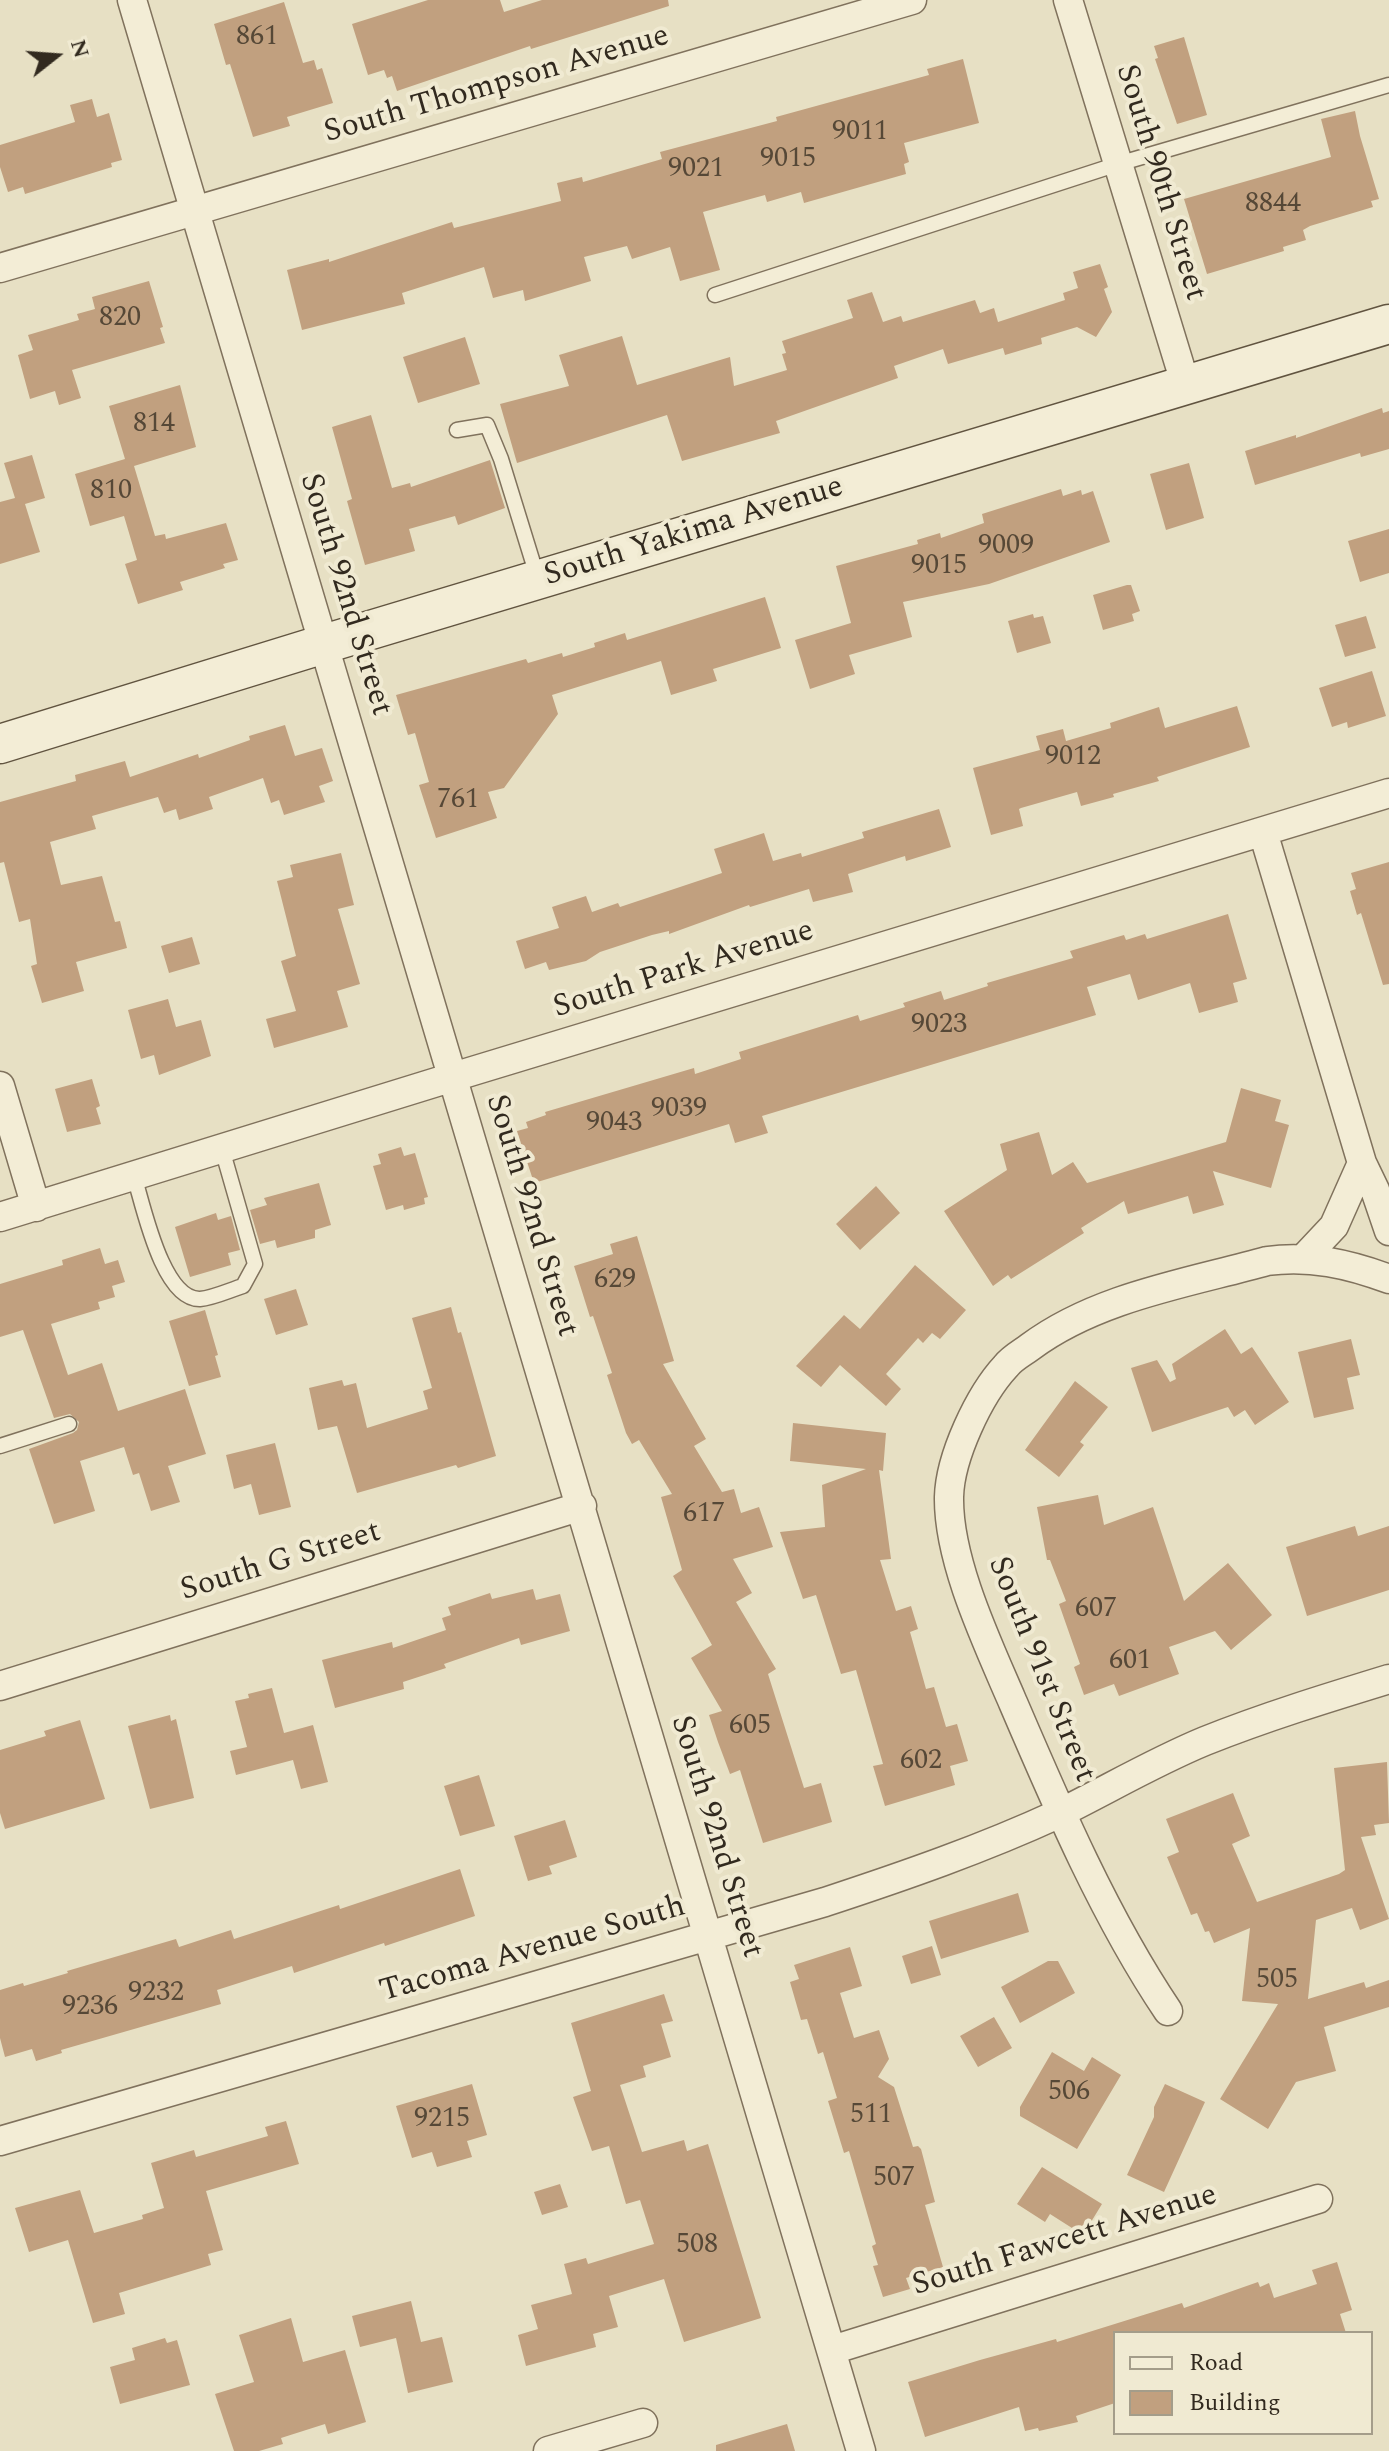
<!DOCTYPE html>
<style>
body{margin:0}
#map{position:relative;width:1389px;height:2451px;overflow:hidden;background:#e7e0c4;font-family:Spectral,serif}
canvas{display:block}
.legend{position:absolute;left:1113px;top:2331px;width:260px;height:104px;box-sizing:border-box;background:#f0ead2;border:2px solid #a49d8a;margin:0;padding:10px 14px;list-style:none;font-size:24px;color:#322a1f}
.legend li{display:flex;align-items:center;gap:16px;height:40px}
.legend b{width:40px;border:2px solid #a49d8a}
.north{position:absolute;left:16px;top:16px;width:80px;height:80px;-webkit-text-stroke:6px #f0ead2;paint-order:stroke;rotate:73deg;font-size:22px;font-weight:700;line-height:32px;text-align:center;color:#322a1f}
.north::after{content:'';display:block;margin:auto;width:28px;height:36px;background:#322a1f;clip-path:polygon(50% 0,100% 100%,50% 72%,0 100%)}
</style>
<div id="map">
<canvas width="1389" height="2451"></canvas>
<ul class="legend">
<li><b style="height:10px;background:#f3edd6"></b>Road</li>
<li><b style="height:22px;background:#c1a07f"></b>Building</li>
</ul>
<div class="north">N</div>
</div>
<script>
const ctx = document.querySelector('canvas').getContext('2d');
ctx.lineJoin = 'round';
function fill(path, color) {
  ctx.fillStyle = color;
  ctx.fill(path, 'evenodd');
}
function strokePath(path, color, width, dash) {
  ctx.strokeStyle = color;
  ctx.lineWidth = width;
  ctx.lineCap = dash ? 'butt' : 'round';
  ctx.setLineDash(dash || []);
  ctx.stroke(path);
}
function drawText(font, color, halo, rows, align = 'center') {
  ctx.font = font + ' Spectral,serif';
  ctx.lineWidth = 8;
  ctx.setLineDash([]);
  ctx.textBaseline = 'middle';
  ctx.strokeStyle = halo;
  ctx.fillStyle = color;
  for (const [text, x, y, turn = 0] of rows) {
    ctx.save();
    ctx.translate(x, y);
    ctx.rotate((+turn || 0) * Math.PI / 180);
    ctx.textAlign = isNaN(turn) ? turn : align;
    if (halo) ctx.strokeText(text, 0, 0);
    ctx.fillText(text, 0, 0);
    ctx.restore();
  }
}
fill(new Path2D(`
 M428,0H500L504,12L542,0H668L669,6L531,49L530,46L397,91L392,76L387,78L384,70L368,75L352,24Z
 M284,2L303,63L314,60L317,70L322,68L333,103L287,117L290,126L253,137L230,64L226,65L214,24Z
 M1184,37L1207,115L1177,124L1155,59L1158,58L1154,46Z
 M963,59L979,123L904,143L909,162L904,164L906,174L804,203L801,192L767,202L765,195L703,212L720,270L680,281L670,247L632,259L627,246L584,257L591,281L525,301L523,290L493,298L484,267L402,293L405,304L302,330L287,270L329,259V262L452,222L454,228L561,201L557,183L582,177L583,182L662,159L660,152L777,121L776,117L929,75L927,69Z
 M92,99L97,117L109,113L122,160L111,163L112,167L25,194L23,187L8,192L0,167V145L75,122L70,105Z
 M1355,111L1360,136L1379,199L1371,201L1373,207L1310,226L1303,230L1306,240L1283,247L1284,251L1207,274L1184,199L1331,157L1321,119Z
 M1100,264L1108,287L1104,289L1112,312L1096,337L1077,327L1041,338L1042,344L1005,355L1003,348L948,364L943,349L894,366L898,378L776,421L780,433L682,461L667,415L517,463L500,404L569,386L559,355L622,336L637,385L730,357L734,386L787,370L782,354L786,353L782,341L853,318L847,300L872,292L883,322L901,316L903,322L975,300L980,313L994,308L998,322L1065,300L1063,293L1078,288L1073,272Z
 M149,281L163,327L160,328L165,343L72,370L81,398L59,405L55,391L30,399L18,355L33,350L28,335L79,320L77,314L95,309L92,297Z
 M465,337L480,384L418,403L403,357Z
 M180,385L196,447L134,466L155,536L165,534L166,539L226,523L238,560L223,564L225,568L180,582L183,590L138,604L125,564L137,560L124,516L90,526L75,474L125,459L109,406Z
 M1382,408L1383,413L1389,411V449L1361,457L1360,453L1255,485L1245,451L1296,435V438Z
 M371,415L392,488L410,483L411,487L490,460L505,508L458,525L455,516L409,529L415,551L365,565L347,501L352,499L332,427Z
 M32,455L45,498L25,504L40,552L0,564V502L15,498L4,463Z
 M1189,463L1204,518L1166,530L1150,474Z
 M1061,489L1063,496L1081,490L1082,495L1093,491L1110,542L989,584L903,602L912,637L849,655L855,674L810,689L795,640L851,623L836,566L918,544L917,540L940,533L941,538L984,523L982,514Z
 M1389,529V573L1360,582L1348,541Z
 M1127,585H1131L1140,611L1132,614L1134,621L1103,630L1093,595Z
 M765,597L781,648L713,669L717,681L671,695L661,661L552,695L558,714L504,788L488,792L497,818L436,838L419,785L429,782L415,733L408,735L396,695L526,659L528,663L562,653L563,657L595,647L594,643L625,633L627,640Z
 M1033,614L1034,618L1043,616L1051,643L1017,653L1008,621Z
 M1366,616L1376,648L1345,657L1335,625Z
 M1372,671L1386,716L1348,728L1347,722L1332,727L1319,688Z
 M1237,706L1250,747L1157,777L1159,781L1113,794L1114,797L1081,806L1077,792L1021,808L1019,809L1023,826L991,835L973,768L1040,750L1036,736L1063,729L1066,741L1111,728L1110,723L1159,707L1165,728Z
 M285,725L295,756L322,748L333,781L319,786L325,802L284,815L279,800L271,803L263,778L209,797L213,809L179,820L176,809L164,813L158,797L92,816L96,829L50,842L61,885L102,876L115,922L120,921L127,948L76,962L84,991L42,1003L31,966L37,964L30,919L19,922L4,862L0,863V802L76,781L75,775L125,761L130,777L198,754L199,758L250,740L249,736Z
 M939,809L951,847L906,861L905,856L848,874L853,892L813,902L809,889L750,907L749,905L669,934V931L652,935L600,952L586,961L549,970L546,962L525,969L516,941L559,928L552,907L586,896L592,912L618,903L620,907L722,873L714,849L764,833L773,861L801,853L802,857L864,838L862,832Z
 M341,853L354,905L338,909L360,984L337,991L348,1027L274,1048L266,1019L296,1011L281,961L296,956L277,881L293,877L290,865Z
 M1389,862V984L1383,985L1361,913L1357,915L1350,891L1356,889L1351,873Z
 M1228,914L1247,979L1233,983L1238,1002L1199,1013L1190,983L1138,1000L1130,974L1087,987L1096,1015L762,1116L768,1133L735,1143L729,1124L534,1183L517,1131L528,1128L526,1122L546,1115L545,1112L694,1068L695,1074L741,1059L739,1052L858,1015L860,1021L905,1007L903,1003L941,991L944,1000L988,986L987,983L1073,958L1070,951L1124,935L1126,940L1145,934L1147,939Z
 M192,937L200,964L169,973L161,946Z
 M168,999L176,1027L201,1020L211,1056L159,1075L154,1055L141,1059L128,1010Z
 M92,1079L100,1106L96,1108L101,1124L67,1132L55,1089Z
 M1241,1088L1281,1100L1275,1121L1289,1125L1271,1188L1213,1171L1224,1205L1193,1214L1188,1196L1128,1214L1124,1201L1081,1228L1084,1233L1011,1279L1008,1275L993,1286L944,1211L1007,1170L1000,1144L1039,1132L1052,1175L1073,1162L1087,1183L1226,1142Z
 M401,1147L404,1156L415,1153L428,1197L424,1198L425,1204L404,1210L403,1205L386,1210L373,1166L381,1164L378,1154Z
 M319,1183L331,1225L315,1230V1238L277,1248L275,1240L260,1244L250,1210L267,1205L264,1198Z
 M876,1186L900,1213L860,1250L836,1224Z
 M216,1213L218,1220L231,1216L240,1250L228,1253L231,1265L190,1277L175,1227Z
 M637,1236L674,1361L663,1364L706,1439L694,1446L722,1492L734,1489L741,1513L759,1507L773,1547L733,1559L752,1593L736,1602L776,1669L768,1674L804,1788L821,1783L832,1822L763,1843L740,1770L730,1774L718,1742L709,1715L722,1711L691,1658L712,1645L673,1576L682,1570L661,1497L672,1494L639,1440L632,1444L626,1433L607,1375L612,1373L593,1316L590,1317L574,1266L613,1254L610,1244Z
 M100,1248L105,1264L118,1260L125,1282L112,1286L115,1297L98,1302L100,1309L51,1324L68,1375L102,1363L118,1411L185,1389L206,1454L168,1466L180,1502L151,1511L139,1473L133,1475L124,1447L80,1461L95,1511L54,1524L29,1449L73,1433L77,1430L79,1422L70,1414L54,1418L23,1330L0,1337V1284L63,1265L62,1260Z
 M915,1265L966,1310L940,1339L932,1333L923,1343L918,1338L886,1374L901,1389L886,1406L840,1365L821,1387L796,1366L844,1315L860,1329Z
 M296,1289L308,1325L276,1335L264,1299Z
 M451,1307L458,1333L461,1332L496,1456L458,1468L456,1465L357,1493L337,1426L318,1430L309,1388L342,1380L344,1386L356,1383L367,1428L428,1409L423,1391L432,1388L412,1318Z
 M205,1310L218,1355L215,1356L221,1377L189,1386L169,1321Z
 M1225,1329L1241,1354L1252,1347L1289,1402L1255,1425L1245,1410L1234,1417L1228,1407L1152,1432L1131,1368L1157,1360L1170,1382L1176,1379L1172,1364Z
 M1351,1339L1360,1375L1347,1378L1354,1409L1314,1418L1298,1352Z
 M1075,1381L1108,1407L1080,1442L1084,1445L1059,1477L1025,1450Z
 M793,1423L886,1433L883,1471L879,1470L891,1559L880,1560L896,1611L911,1606L918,1629L910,1632L926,1689L934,1687L946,1727L957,1724L968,1761L950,1766L955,1785L885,1806L873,1766L883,1764L856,1670L841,1674L816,1595L803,1599L780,1532L825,1527L822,1485L866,1469L790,1461Z
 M275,1443L291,1507L259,1515L251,1484L234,1489L226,1455Z
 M1098,1495L1104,1525L1153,1507L1184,1601L1228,1563L1272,1615L1231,1650L1215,1631L1169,1647L1179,1674L1119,1696L1114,1684L1084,1695L1074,1667L1080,1664L1059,1604L1066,1601L1050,1560H1047L1037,1507Z
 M1355,1526L1358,1536L1389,1526V1590L1307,1616L1286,1547Z
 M533,1589L536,1600L560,1594L570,1631L521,1645L519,1638L444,1664L446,1668L403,1682L404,1689L335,1708L322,1660L392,1642L393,1648L446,1630L442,1618L451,1615L448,1607L490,1593L492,1599Z
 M272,1688L284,1733L313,1725L328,1782L301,1789L293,1760L236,1775L230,1751L247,1747L235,1701L249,1698L248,1694Z
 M170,1715L171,1721L176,1719L194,1798L150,1809L128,1726Z
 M80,1720L105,1799L5,1829L0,1813V1750L46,1736L44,1731Z
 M1387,1762L1389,1823L1374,1825L1376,1835L1361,1837L1389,1919L1360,1930L1352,1908L1316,1920L1308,1999L1364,1982L1366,1988L1389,1980V2007L1324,2027L1336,2071L1296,2082L1268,2129L1220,2099L1278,2004L1242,2001L1250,1928L1214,1943L1209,1931L1205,1932L1197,1913L1191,1915L1167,1857L1179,1852L1166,1819L1233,1793L1250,1836L1232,1844L1257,1902L1339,1874L1345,1870L1334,1768Z
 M479,1775L495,1826L460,1836L444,1786Z
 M565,1820L577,1857L549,1866L552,1874L528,1881L514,1836Z
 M460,1869L475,1916L385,1946L384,1943L294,1973L292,1966L217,1990L221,2004L61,2050L62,2053L36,2061L32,2049L5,2057L0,2038V1990L23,1983L24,1986L68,1973L67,1971L176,1939L179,1947L231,1930L234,1939L339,1905L340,1909Z
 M1018,1893L1029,1932L941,1959L929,1921Z
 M932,1946L941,1975L911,1984L902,1956Z
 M850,1947L862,1986L840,1993L854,2038L879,2030L889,2059L878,2077L894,2087L913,2147L918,2146L921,2149L935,2202L925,2205L943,2267L906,2278L910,2289L883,2297L873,2266L878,2265L872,2246L876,2244L849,2151L844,2153L828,2101L837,2098L823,2052L818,2054L807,2019L801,2020L790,1982L799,1979L794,1965Z
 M1048,1961H1058L1075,1993L1020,2023L1001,1987Z
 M664,1994L673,2021L661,2024L671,2057L643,2066L646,2077L620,2085L642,2152L684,2140L687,2151L708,2144L761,2318L684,2342L664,2279L609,2296L618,2327L593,2334L596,2347L526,2366L518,2335L538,2329L531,2305L572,2294L564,2264L586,2258L588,2264L654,2244L640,2200L626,2204L609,2146L592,2151L573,2097L591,2091L571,2023Z
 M994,2017L1012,2048L978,2067L960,2036Z
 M1052,2052L1084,2071L1092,2057L1121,2075L1077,2149L1020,2116V2107Z
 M472,2084L487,2135L467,2141L472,2157L437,2167L432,2152L412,2158L396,2106Z
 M1165,2084L1205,2102L1164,2192L1127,2175L1154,2117V2107Z
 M286,2121L299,2164L206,2191L223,2250L208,2254L211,2265L119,2293L125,2314L93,2323L68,2240L29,2252L15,2208L80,2190L94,2233L143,2219L142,2215L164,2208L151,2163L194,2150L196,2157L268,2136L265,2127Z
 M1042,2167L1102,2204L1083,2235L1050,2214L1045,2222L1017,2204Z
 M560,2184L568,2207L542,2215L534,2192Z
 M1337,2262L1352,2310L1340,2314L1346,2333H1115V2403L1076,2416L1078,2422L1039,2431L1038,2428L1025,2431L1019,2407L925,2437L908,2382L980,2360L1056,2339L1057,2342L1182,2303L1184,2308L1258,2282L1260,2287L1269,2283L1274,2298L1317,2284L1312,2270Z
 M411,2301L421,2342L442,2337L453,2382L408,2393L396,2338L360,2347L352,2316Z
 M291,2318L303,2362L345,2350L366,2422L328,2434L325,2424L281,2438L283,2444L259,2451H234L215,2394L254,2382L239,2335Z
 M165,2338L167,2343L177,2340L190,2385L120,2404L110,2367L135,2360L132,2348Z
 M787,2424L795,2451H716V2445Z`), '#c1a07f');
const lane = new Path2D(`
 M715,295L1118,164L1389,85
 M457,430L487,425L501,459L538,579
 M134,1176C143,1204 162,1300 200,1299C213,1298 230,1290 243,1286L255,1264L222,1149
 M0,1446L69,1424`);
const street = new Path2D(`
 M132,0L861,2451
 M1068,0L1186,386
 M0,268L912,0
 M1263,832L1362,1163L1375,1190L1389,1231
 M0,1086L36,1207
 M0,1217L453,1077L1389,793
 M1303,1259L1334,1226L1362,1163
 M0,1686L582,1506
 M1168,2011C1104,1916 1056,1803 1011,1698C986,1640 948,1560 949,1497C950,1457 979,1395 1006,1366C1012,1358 1022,1353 1030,1347C1097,1297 1188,1283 1267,1261C1309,1255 1349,1264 1389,1279
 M0,2141L825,1902C904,1876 982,1849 1058,1814C1107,1790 1154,1762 1205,1741C1265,1717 1327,1698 1389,1679
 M832,2350L1318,2199
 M548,2451L643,2423`);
const secondary = new Path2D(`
 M0,744L324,644L1389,324`);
strokePath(lane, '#80725d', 17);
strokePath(street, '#80725d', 31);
strokePath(secondary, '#615440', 41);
strokePath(lane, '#f3edd6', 14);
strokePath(street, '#f3edd6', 28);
strokePath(secondary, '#f3edd6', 38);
drawText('28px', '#564837', null, [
 ["861",257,39],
 ["9011",860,134],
 ["9015",788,161],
 ["9021",696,171],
 ["8844",1273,206],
 ["820",120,320],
 ["814",154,426],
 ["810",111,493],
 ["9009",1006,548],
 ["9015",939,568],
 ["9012",1073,759],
 ["761",458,802],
 ["9023",939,1027],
 ["9039",679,1111],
 ["9043",614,1125],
 ["629",615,1282],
 ["617",704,1516],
 ["607",1096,1611],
 ["601",1130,1663],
 ["605",750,1728],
 ["602",921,1763],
 ["505",1277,1982],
 ["9232",156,1995],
 ["9236",90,2009],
 ["506",1069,2094],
 ["511",871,2117],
 ["9215",442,2121],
 ["507",894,2180],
 ["508",697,2247]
]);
drawText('32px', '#322a1f', '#f0ead2', [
 ["South Thompson Avenue",497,86,-16],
 ["South 90th Street",1159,183,73],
 ["South Yakima Avenue",694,533,-17],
 ["South 92nd Street",344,595,73],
 ["South Park Avenue",684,971,-17],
 ["South 92nd Street",530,1216,73],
 ["South G Street",281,1563,-17],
 ["South 91st Street",1040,1670,68],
 ["South 92nd Street",715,1837,73],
 ["Tacoma Avenue South",533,1951,-16],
 ["South Fawcett Avenue",1065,2242,-17]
]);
</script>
